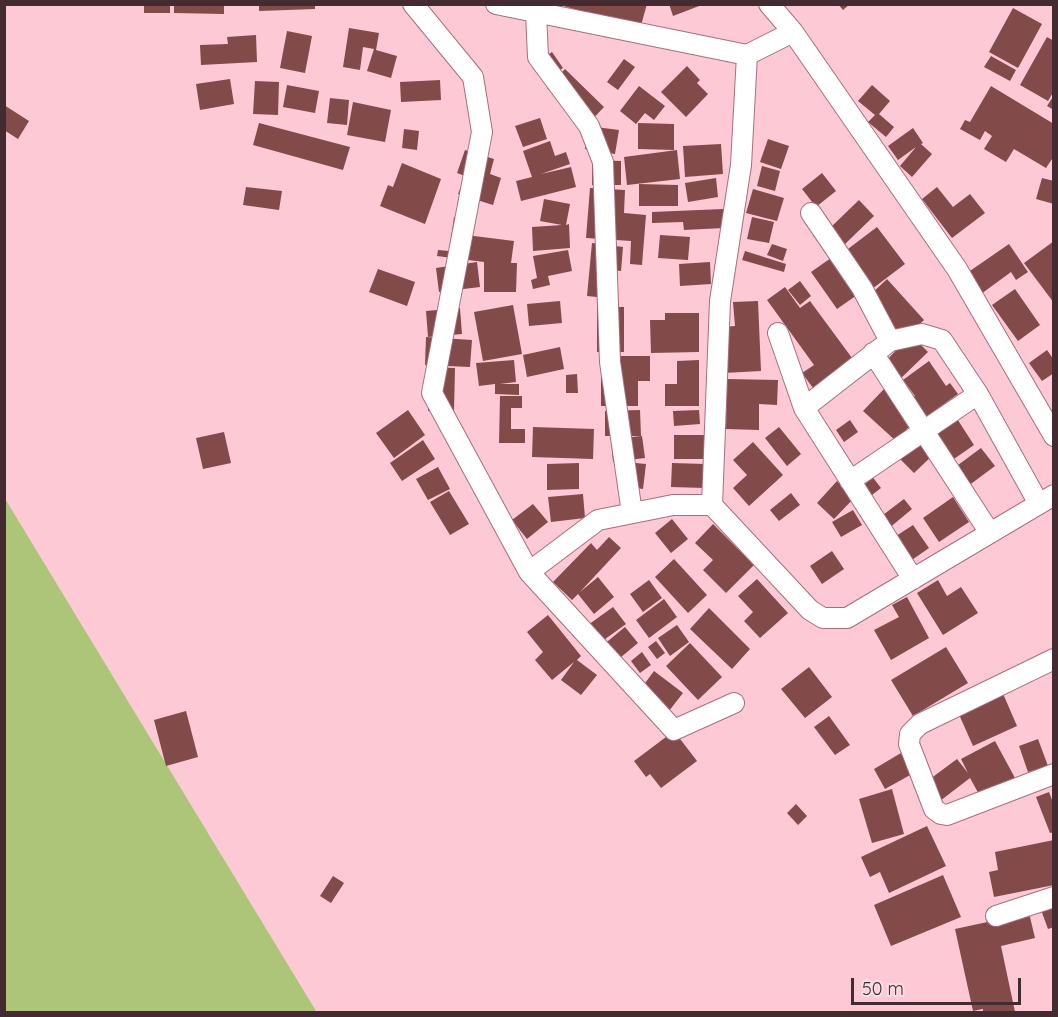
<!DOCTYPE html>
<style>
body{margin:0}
#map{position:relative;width:1058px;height:1017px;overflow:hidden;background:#fdc9d5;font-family:Quicksand,sans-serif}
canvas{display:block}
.frame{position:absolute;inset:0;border:6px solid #442b32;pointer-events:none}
.scale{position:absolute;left:851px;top:978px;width:170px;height:27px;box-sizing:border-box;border:3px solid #442b32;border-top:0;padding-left:8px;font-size:18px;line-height:21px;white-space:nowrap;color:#442b32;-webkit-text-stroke:4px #f9dee4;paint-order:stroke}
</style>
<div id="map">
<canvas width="1058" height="1017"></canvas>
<div class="frame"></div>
<div class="scale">50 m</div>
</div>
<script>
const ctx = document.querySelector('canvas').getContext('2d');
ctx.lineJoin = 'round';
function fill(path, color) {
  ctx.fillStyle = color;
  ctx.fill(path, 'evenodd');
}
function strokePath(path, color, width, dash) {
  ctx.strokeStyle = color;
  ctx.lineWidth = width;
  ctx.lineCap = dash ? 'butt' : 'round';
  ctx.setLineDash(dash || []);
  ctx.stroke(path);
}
fill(new Path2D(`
 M4,497L316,1011L315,1012H5Z`), '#adc579');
fill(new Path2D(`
 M144,4H170V13H144Z
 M174,4H224V14L174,13Z
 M259,4H315V9L259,11Z
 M557,4H647L640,29Z
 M669,4H698L699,6L673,16Z
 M838,4H850L843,10Z
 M1013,8L1042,24L1018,68L989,52Z
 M349,28L379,33L376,50L397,56L391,78L367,71L374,49L363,47L360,70L343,67Z
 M287,31L312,36L305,73L280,68Z
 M256,35L257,62L201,65L200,45L228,44L227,37Z
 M1047,37L1054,41V91L1048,101L1020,85Z
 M552,52L563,68L552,75L541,59Z
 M991,56L1016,70L1010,81L984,67Z
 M624,59L635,67L618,90L607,82Z
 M687,66L700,80L697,83L708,94L686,117L661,92Z
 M565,69L604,107L586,126L547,88Z
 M230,79L234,104L200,110L196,84Z
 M440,80L441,100L401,102L400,82Z
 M255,81L279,82L278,115L253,114Z
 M287,85L319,91L315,113L283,107Z
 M872,85L890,101L879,114L894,127L886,137L868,122L875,115L858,101Z
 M639,86L665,106L654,120L645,113L636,124L620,111Z
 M991,86L1054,124V156L1046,168L1014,149L1006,162L984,149L992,136L985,131L980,140L960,129L965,120L970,122Z
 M1054,95V110L1047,106Z
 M330,98L349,100L347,125L327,123Z
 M353,102L391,110L385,142L347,135Z
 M4,105L29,121L18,139L4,130Z
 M540,118L547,139L523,147L515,126Z
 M259,123L350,147L343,170L253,145Z
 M638,123L674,124V150L638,149Z
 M588,126L619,130L615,154L585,149Z
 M913,128L923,143L921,144L932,154L912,177L900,166L916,147L898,160L888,146Z
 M404,129L419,131L417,150L402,148Z
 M768,139L789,146L781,169L760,162Z
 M550,141L555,156L566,152L570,164L541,174L571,167L576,187L521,201L516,181L532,177L523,151Z
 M721,144L723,174L685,177L683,146Z
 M465,150L494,159L490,174L501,178L493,205L458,194L465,176L457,173Z
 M677,150L680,179L627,185L624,157Z
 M592,160L621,161V185H592Z
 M402,163L441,179L425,224L380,206L388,185L393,187Z
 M762,166L780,171L775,191L757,186Z
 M822,173L836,191L816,207L802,189Z
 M716,178L718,197L688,202L685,183Z
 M1042,178L1054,181V204L1036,199Z
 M639,184L678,185V206H639Z
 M246,187L282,191L279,210L243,205Z
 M937,187L953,207L970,194L985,213L952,238L922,199Z
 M590,188L625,190L624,213L646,215L642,265L630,264L631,241L586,238Z
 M753,189L784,198L777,221L746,213Z
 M544,199L570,204L566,225L569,224L570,248L533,251L532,227L562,225L540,221Z
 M859,200L874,216L845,244L830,228Z
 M723,209L724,228L684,230L683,222L652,223V212Z
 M454,217L468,219L466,235L514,241L511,263H517L516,292H484V262L437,256L438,250L449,251Z
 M752,217L774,222L769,243L747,239Z
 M877,227L905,264L872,289L844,252Z
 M660,235L690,237L688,260L658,258Z
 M1054,241V303L1024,263Z
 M592,243L623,247L621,271L610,270L607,298L587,296Z
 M772,244L787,249L783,261L767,255Z
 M1009,244L1028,272L1016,280L1011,272L981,294L967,273Z
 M568,250L572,271L548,276L550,285L533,289L531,280L537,278L533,256Z
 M745,251L786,264L784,272L742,260Z
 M831,258L857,295L837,309L811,272Z
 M477,262L480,287L439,292L436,268Z
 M710,262L711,284L680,286L679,264Z
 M378,269L415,282L407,306L369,292Z
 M887,279L924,320L904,339L867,298Z
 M800,281L811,296L800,305L788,290Z
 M785,287L800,308L810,301L852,358L813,388L802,373L814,365L767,300Z
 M1015,289L1040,325L1018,341L992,305Z
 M560,301L562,323L529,326L527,304Z
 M758,301L761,371L724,373L721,327L735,326L733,302Z
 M513,305L522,354L483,361L474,312Z
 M597,307H624V352H597Z
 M460,308L462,334L428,337L426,311Z
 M665,313H699V352L651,353L650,320H665Z
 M911,335L928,352L897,382L881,366Z
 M426,337L472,340L470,367L425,365Z
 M560,347L564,369L527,377L523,355Z
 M1047,350L1054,360V373L1042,381L1029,363Z
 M601,356H650V381H638V406H601Z
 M514,360L516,382L500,384H519V395L495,394V384L479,386L476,363Z
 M699,360V406H665V384H677V361Z
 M929,361L946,386L950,383L958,394L920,421L906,401L915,396L903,380Z
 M429,367L455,368L454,411H428Z
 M577,374L578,393H566V375Z
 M727,379L778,380L777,405L759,404V430L726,429Z
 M884,389L916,419L896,441L863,411Z
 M500,396H522V408H511V429H525V443H499Z
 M408,410L425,435L394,458L376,433Z
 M640,410L641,436H605V411Z
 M699,410L700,424L674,426L673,411Z
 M954,414L974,445L951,461L929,430Z
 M850,420L858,432L844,442L836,430Z
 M533,427L594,429L593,459L532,457Z
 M779,427L801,454L787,466L765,438Z
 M224,432L231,463L203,469L196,438Z
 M674,435H705V459H674Z
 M916,435L934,454L914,473L895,454Z
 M642,436L645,458L613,462L611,439Z
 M423,440L435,459L402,481L390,463Z
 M753,442L783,475L749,506L733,488L747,475L733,460Z
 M981,448L995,466L964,489L950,471Z
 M625,462L646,464L643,489L623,486Z
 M579,463V489L547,490V464Z
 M672,463L705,464V488L671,487Z
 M438,467L450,489L428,500L416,479Z
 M868,471L881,488L872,495L860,478Z
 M837,481L854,498L834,519L817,503Z
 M449,491L469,524L450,535L430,502Z
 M791,493L800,505L779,521L770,510Z
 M583,494L585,518L551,522L548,497Z
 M953,497L969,522L939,542L923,518Z
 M904,499L912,509L888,529L879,518Z
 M533,504L548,522L527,539L512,520Z
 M853,510L862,525L841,537L832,522Z
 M672,519L688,539L671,553L655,533Z
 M713,524L754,565L726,593L703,570L713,560L695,543Z
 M913,525L929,548L909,562L893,538Z
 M609,537L621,548L580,592L598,577L614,597L594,614L578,594L572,600L553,582L591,543L597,550Z
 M832,551L844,569L822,584L810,566Z
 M674,559L707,595L688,613L655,577Z
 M757,579L788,613L760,638L744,621L753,612L738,596Z
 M649,580L662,598L643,612L630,594Z
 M938,580L947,596L961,587L978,613L943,635L917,593Z
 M907,597L929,638L891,660L874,630L899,617L892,605Z
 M664,599L677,617L649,638L636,620Z
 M613,607L626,624L601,642L588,625Z
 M709,608L750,649L732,669L690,629Z
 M548,615L581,656L577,660L597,675L581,695L561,680L574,662L552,680L535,660L543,652L527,632Z
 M677,625L689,642L670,656L658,638Z
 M625,627L638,643L615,662L602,646Z
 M656,641L665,653L657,659L648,647Z
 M690,643L722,677L698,700L666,666Z
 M946,647L968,683L913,716L891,680Z
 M642,652L651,665L640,673L631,661Z
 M809,667L832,697L805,718L781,689Z
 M654,671L683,693L665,716L637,694Z
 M1001,689L1017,726L973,746L957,710Z
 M186,711L198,757L166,766L154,720Z
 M829,716L850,745L835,755L814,727Z
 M674,731L697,761L661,788L650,774L646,777L634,761Z
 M1038,739L1048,766L1028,772L1019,746Z
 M995,741L1015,778L980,796L970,778L940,801L926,782L957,759L968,773L961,759Z
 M901,753L912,774L885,789L874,769Z
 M892,789L904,834L872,843L859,799Z
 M1049,792L1054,805V832L1050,833L1036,797Z
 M796,804L807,816L798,825L787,813Z
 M927,826L946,866L889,893L880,872L870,877L861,857Z
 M1054,840V885L994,897L989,872L998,870L995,852Z
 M943,875L961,917L891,946L874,905Z
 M333,876L344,883L331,903L320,896Z
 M1054,902V927L1048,929L1040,907Z
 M1029,913L1035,938L1001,946L1015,1012H983V1009L973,1011L955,929Z`), '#824a48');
const street = new Path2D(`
 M413,4L473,77L482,132L432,393L529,572L598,520L673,505H712
 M496,4L747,55L741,165L720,301L712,505L810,610L823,618H847L1054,495
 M769,4L793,32
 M536,13L538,57L589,126L603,162L610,362L632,513
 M747,55L793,32L957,269L1054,436
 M811,213L862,288L890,341
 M778,333L804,408L913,579
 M873,353L990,533
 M804,408L890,341L922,334L942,340L978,394L1039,504
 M850,481L978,394
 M529,572L674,730L734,703
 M1054,659L920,724L910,734L909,744L934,809L941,814L947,815L1054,774
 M996,916L1054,897`);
strokePath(street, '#a86e7d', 22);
strokePath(street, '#fff', 20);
</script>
